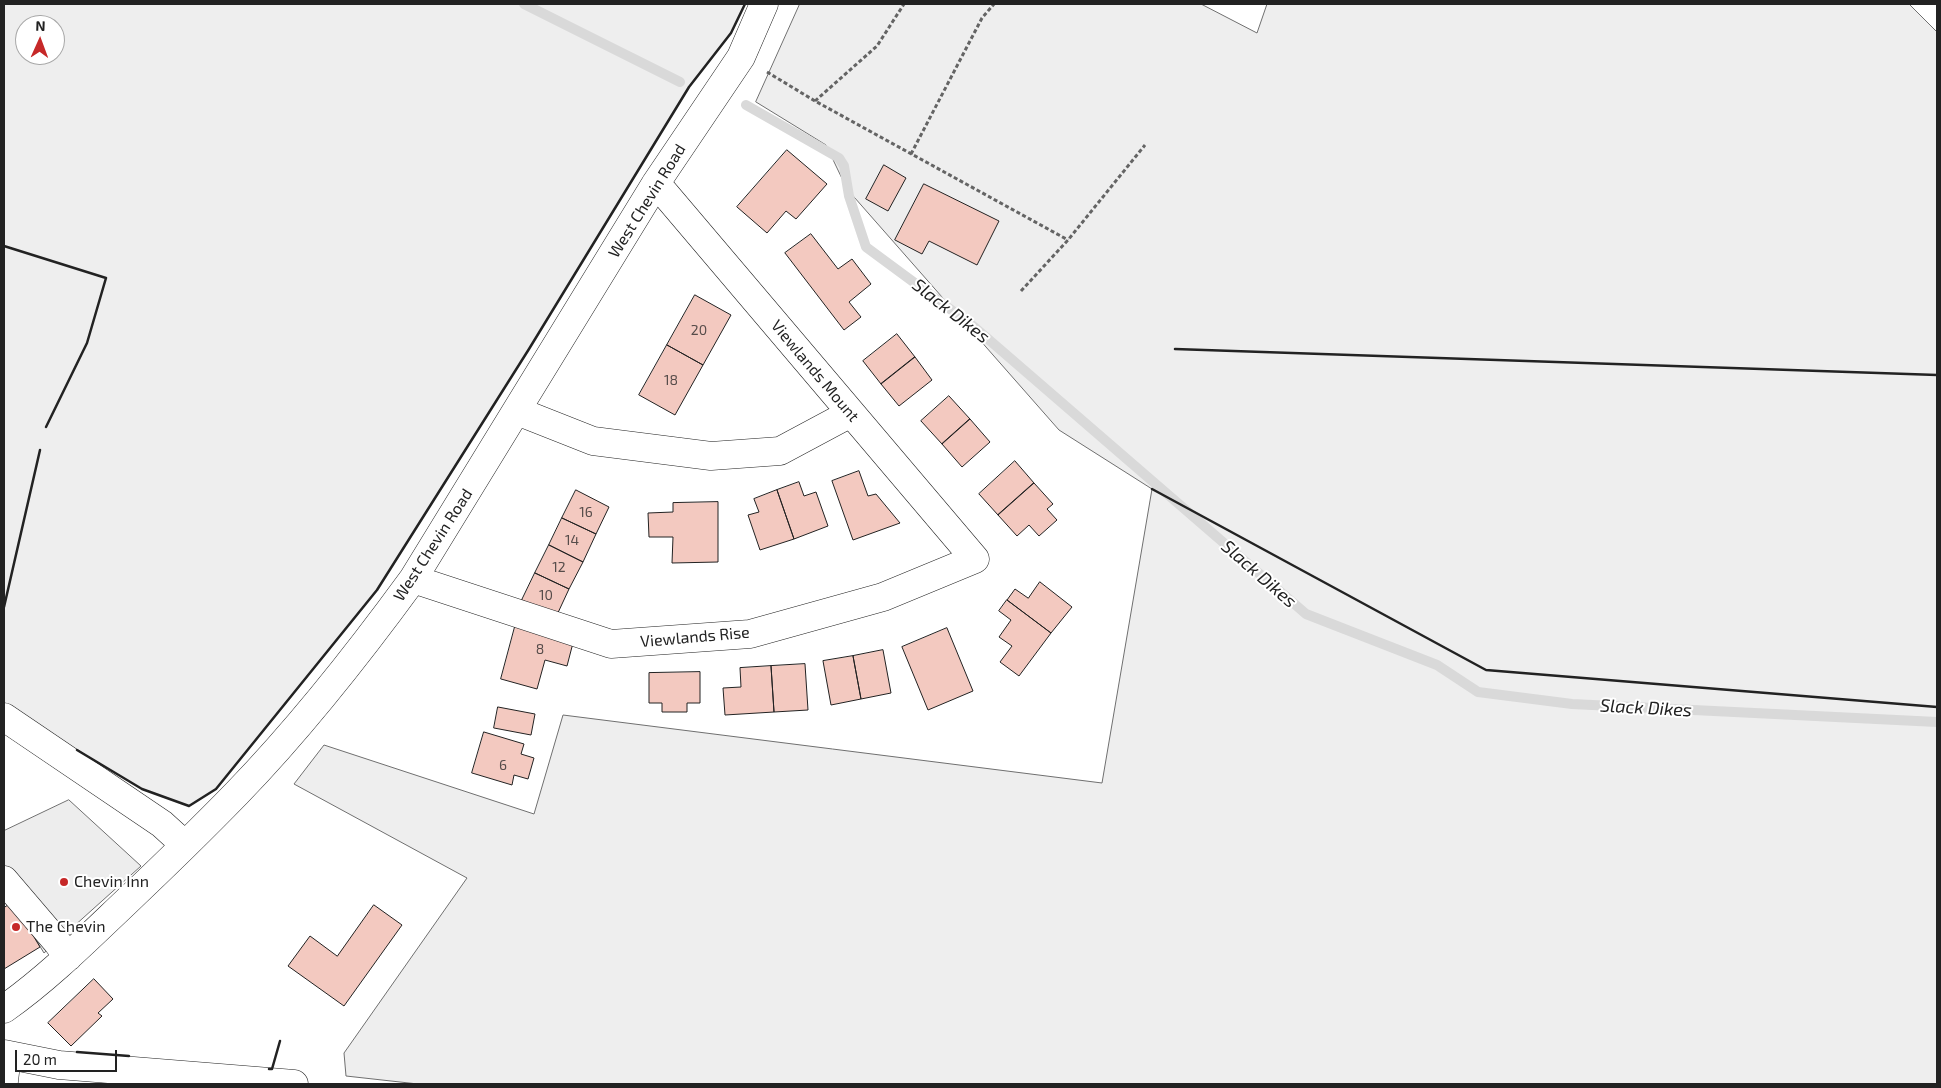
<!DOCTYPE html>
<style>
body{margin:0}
#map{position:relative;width:1941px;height:1088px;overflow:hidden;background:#fff;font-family:"Exo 2",sans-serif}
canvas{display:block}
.frame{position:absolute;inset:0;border:5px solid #222;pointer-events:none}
.north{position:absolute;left:15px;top:15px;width:50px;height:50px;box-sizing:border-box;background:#fff;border:1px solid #a7a7a7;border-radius:50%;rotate:2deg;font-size:14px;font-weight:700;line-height:20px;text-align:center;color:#222}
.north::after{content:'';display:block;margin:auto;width:18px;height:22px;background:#c62828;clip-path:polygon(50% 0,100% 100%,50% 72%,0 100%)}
.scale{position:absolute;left:15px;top:1050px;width:102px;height:22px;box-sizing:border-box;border:2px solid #222;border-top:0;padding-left:6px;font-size:15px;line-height:18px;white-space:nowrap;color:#222;-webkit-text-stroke:4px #fff;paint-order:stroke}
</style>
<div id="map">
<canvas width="1941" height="1088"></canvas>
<div class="frame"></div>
<div class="north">N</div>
<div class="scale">20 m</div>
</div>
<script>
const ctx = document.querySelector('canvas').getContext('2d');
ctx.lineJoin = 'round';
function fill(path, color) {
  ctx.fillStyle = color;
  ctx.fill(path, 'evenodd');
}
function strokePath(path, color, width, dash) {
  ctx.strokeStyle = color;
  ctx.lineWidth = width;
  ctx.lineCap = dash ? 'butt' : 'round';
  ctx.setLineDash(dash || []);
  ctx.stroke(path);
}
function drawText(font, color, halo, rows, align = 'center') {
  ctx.font = font + ' "Exo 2",sans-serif';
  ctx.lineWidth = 4;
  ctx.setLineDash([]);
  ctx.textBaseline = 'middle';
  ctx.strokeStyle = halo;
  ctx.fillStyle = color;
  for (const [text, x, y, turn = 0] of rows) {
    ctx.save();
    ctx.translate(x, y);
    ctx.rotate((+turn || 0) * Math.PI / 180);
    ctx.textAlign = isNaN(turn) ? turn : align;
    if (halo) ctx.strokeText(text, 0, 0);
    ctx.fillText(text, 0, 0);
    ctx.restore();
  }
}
const green = new Path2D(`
 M4,4H745L731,33L689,87L529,349L377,590L216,789L189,806L142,789L4,706ZM25,25H55V55H25Z
 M800,4H1201L1257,33L1267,4H1909L1937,32V1084H418L346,1076L344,1053L467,878L294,784L324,745L534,814L563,715L1102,783L1152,489L1059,430L847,189L826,145L756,102Z`);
fill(green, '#eee');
strokePath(green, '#6f6f6f', 1);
const parking = new Path2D(`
 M69,800L141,866L44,953L13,902L4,898V831Z`);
fill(parking, '#ededed');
strokePath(parking, '#6f6f6f', 1);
strokePath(new Path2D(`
 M524,4L680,82
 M746,105L839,158L844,166L849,196L866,247L973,326L1306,614L1437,665L1478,692L1572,704L1937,722`), '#d9d9d9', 10);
const building = new Path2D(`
 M787,150L827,184L796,219L786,211L767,233L737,207Z
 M884,165L906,178L888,211L866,199Z
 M924,184L999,221L977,265L929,241L922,254L895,240Z
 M811,234L838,269L852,259L871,284L849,302L861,317L844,330L785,253Z
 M695,295L731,315L703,365L667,345Z
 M897,334L915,357L881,384L863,361Z
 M667,345L703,365L675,415L639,395Z
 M915,357L932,380L899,406L881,384Z
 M949,396L970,419L942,444L921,421Z
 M970,419L990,442L962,467L942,444Z
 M1015,461L1034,483L998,515L979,494Z
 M859,471L868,496L876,494L900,523L853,540L832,481Z
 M799,482L804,496L816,492L828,526L794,539L777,490Z
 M1034,483L1053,504L1047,509L1057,520L1039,536L1029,525L1017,536L998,515Z
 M576,490L609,507L596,534L562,518Z
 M777,490L794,539L760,550L748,515L759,512L754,499Z
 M718,502V562L672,563L673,537H649L648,513L673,512V503Z
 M562,518L596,534L583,562L549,545Z
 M549,545L583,562L569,589L535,573Z
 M535,573L569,589L556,617L522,600Z
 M1040,582L1072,607L1051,633L1007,600L1015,589L1028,598Z
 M1007,600L1051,633L1019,676L1000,662L1012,646L999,637L1011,620L999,611Z
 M516,623L574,639L567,666L545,660L537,689L501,679Z
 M947,628L973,691L928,710L902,647Z
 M883,650L891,693L861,699L853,656Z
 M853,656L861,699L831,705L823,661Z
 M805,664L808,710L774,712L771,666Z
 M771,666L774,712L725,715L723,688L741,687L740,668Z
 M700,672V703H687V712H662V703H649V673Z
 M498,707L535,714L531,735L494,728Z
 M484,732L524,744L521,754L534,758L528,779L514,775L512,785L472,773Z
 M13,902L40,947L4,969V908Z
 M374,905L402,925L344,1006L288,966L310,936L337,956Z
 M94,979L113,999L98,1013L102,1016L71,1046L48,1023Z`);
fill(building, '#f3c9c0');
strokePath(building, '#222', 1);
const minor = new Path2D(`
 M517,411L593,441L711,456L780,451L851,413
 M413,579L611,644L750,634L883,597L975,559L656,183
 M4,717L162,824L185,845
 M4,880L57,942L68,957
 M4,1009C48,978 87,939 126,902C164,866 201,830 237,793C301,727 359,653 413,579L656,183L741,57L764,4
 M4,1054L59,1065L294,1084
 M4,1081L7,1055`);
strokePath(minor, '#222', 29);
strokePath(new Path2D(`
 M767,72L815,101L1068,240
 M815,101L877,46L904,4
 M911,154L982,18L994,4
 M1021,291L1068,240L1145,145`), '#646464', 3, [4, 2.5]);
strokePath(minor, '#fff', 28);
strokePath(new Path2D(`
 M4,246L106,278L87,343L46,427
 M1175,349L1937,375
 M1152,489L1486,670L1937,707
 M4,607L40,450
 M77,750L142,789L189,806L216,789L377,590L529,349L689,87L731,33L745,4
 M77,1052L129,1056
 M269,1069H272L280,1041`), '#222', 2.5);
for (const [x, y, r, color] of [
 [64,882,5,"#c62828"],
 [16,927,5,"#c62828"]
]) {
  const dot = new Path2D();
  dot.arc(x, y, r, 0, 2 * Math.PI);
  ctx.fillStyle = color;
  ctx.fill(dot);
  strokePath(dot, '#fff', 2);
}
drawText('14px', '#564c4a', null, [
 ["20",699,330],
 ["18",671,380],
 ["16",586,512],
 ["14",572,540],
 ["12",559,567],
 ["10",546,595],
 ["8",540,649],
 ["6",503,765]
]);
drawText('16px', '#222', '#fff', [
 ["West Chevin Road",647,201,-58],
 ["Viewlands Mount",815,371,50],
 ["West Chevin Road",433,545,-57],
 ["Viewlands Rise",695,637,-5]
]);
drawText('16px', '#222', '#fff', [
 ["Chevin Inn",74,882],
 ["The Chevin",26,927]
], 'left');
drawText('italic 18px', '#222', '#fff', [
 ["Slack Dikes",951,311,38],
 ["Slack Dikes",1259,574,41],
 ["Slack Dikes",1646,708,3]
]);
</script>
